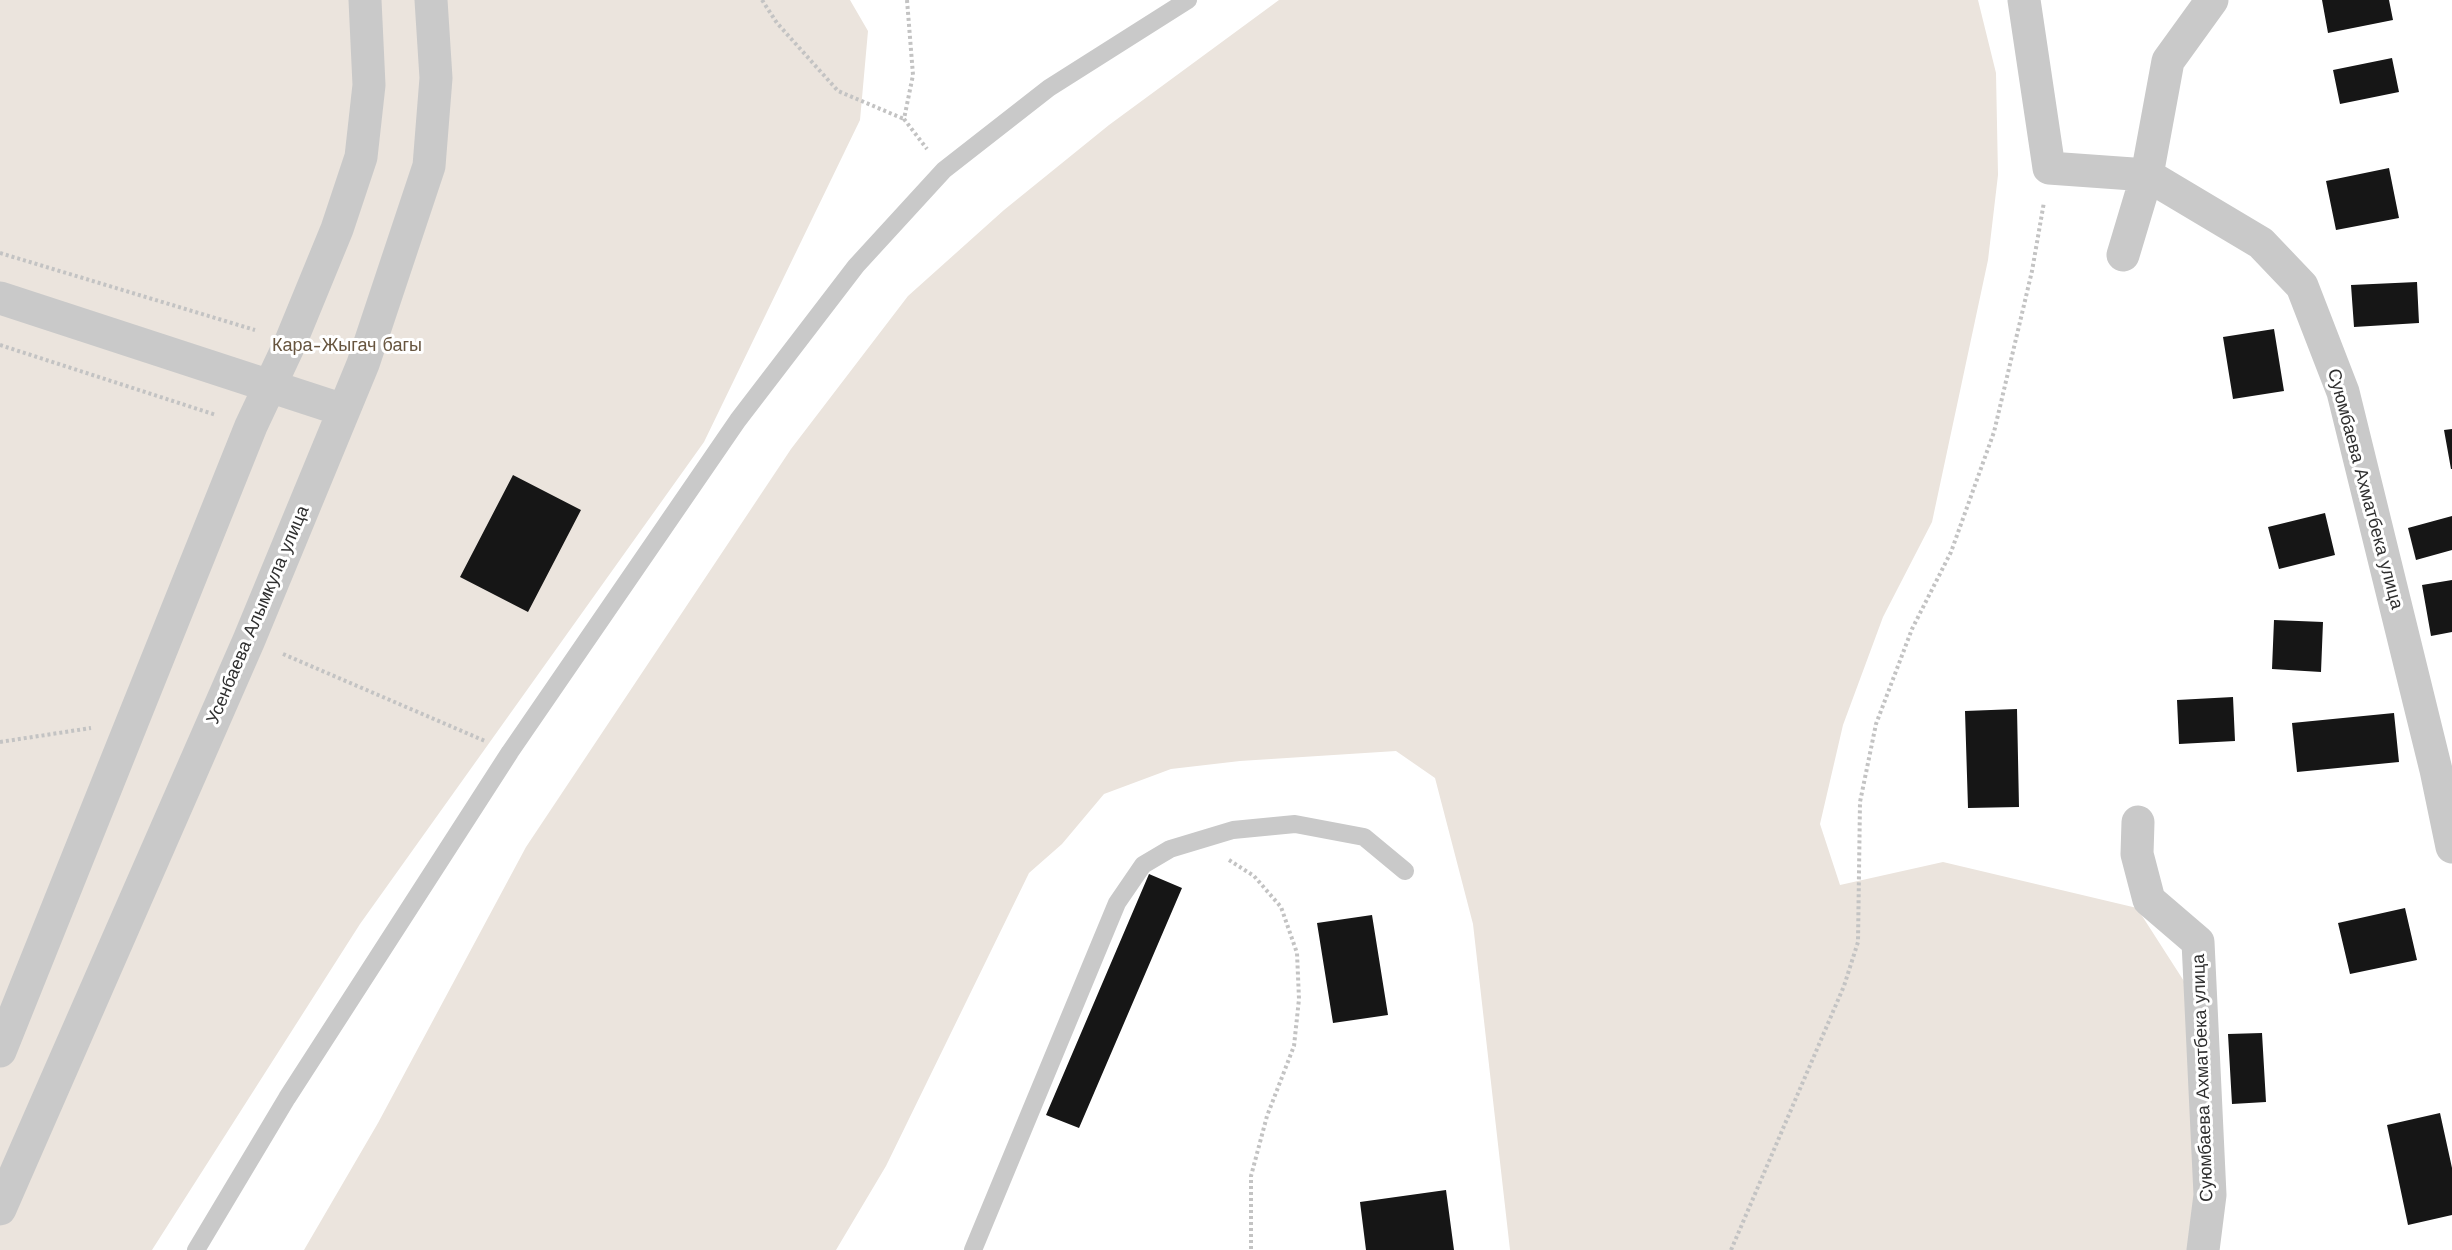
<!DOCTYPE html>
<meta charset="utf-8">
<style>
body{margin:0}
canvas{display:block;background:#fff}
</style>
<canvas width="2452" height="1250"></canvas>
<script>
const ctx = document.querySelector('canvas').getContext('2d');
ctx.lineJoin = 'round';
function fill(path, color) {
  ctx.fillStyle = color;
  ctx.fill(path, 'evenodd');
}
function strokePath(path, color, width, dash) {
  ctx.strokeStyle = color;
  ctx.lineWidth = width;
  ctx.lineCap = dash ? 'butt' : 'round';
  ctx.setLineDash(dash || []);
  ctx.stroke(path);
}
function drawText(font, color, halo, rows, align = 'center') {
  ctx.font = font + ' "Work Sans",sans-serif';
  ctx.lineWidth = 6;
  ctx.setLineDash([]);
  ctx.textBaseline = 'middle';
  ctx.strokeStyle = halo;
  ctx.fillStyle = color;
  for (const [text, x, y, turn = 0] of rows) {
    ctx.save();
    ctx.translate(x, y);
    ctx.rotate((+turn || 0) * Math.PI / 180);
    ctx.textAlign = isNaN(turn) ? turn : align;
    if (halo) ctx.strokeText(text, 0, 0);
    ctx.fillText(text, 0, 0);
    ctx.restore();
  }
}
fill(new Path2D(`
 M0,0H850L868,31L860,120L704,442L360,924L152,1250H0Z
 M1279,0H1978L1996,73L1998,175L1988,260L1932,522L1883,617L1843,725L1820,824L1840,885L1943,862L2137,908L2189,989L2197,1177L2188,1250H1510L1473,924L1435,778L1396,751L1240,761L1171,769L1104,794L1062,844L1029,873L886,1166L836,1250H304L378,1123L526,847L791,449L908,296L1004,210L1109,125Z`), '#ebe4dd');
fill(new Path2D(`
 M2322,0H2389L2393,20L2328,33Z
 M2392,58L2399,92L2340,104L2333,70Z
 M2389,168L2399,218L2336,230L2326,181Z
 M2417,282L2419,323L2354,327L2351,285Z
 M2274,329L2284,391L2233,399L2223,337Z
 M2452,429V469H2451L2444,430Z
 M513,475L581,510L528,612L460,577Z
 M2325,513L2335,555L2279,569L2268,527Z
 M2452,516V550L2416,560L2408,528Z
 M2452,580V632L2431,636L2422,585Z
 M2274,620L2323,622L2321,672L2272,669Z
 M2233,697L2235,741L2179,744L2177,700Z
 M2017,709L2019,807L1968,808L1965,711Z
 M2394,713L2399,762L2297,772L2292,723Z
 M1149,874L1182,888L1079,1128L1046,1115Z
 M2405,908L2417,960L2350,974L2338,923Z
 M1372,915L1388,1015L1333,1023L1317,923Z
 M2262,1033L2266,1102L2232,1104L2228,1034Z
 M2440,1113L2452,1168V1215L2408,1225L2387,1125Z
 M1446,1190L1454,1250H1366L1360,1202Z`), '#161616');
strokePath(new Path2D(`
 M762,0L777,23L838,91L904,119
 M907,0L913,75L904,119L927,149
 M0,253L255,330
 M0,345L216,415
 M283,654L485,741
 M0,742L91,728
 M1229,860L1254,876L1281,907L1297,953L1299,999L1294,1046L1267,1116L1251,1176V1250
 M1731,1250L1844,986L1858,942L1860,802L1876,724L1912,629L1951,552L1994,432L2032,271L2044,202`), '#c3c3c3', 4, [3, 3]);
strokePath(new Path2D(`
 M196,1250L287,1098L510,752L738,420L856,266L944,170L1049,88L1188,0
 M973,1250L1117,903L1143,865L1170,849L1233,830L1295,824L1364,837L1405,871`), '#c9c9c9', 18);
strokePath(new Path2D(`
 M2024,0L2049,168L2147,175L2261,243L2302,286L2343,392L2436,770L2452,847
 M2123,255L2147,175L2168,61L2212,0
 M0,298L343,410
 M2138,822L2137,854L2149,900L2198,942L2210,1195L2203,1250
 M0,1051L251,426L291,341L337,229L361,157L369,85L365,0
 M0,1209L249,640L363,364L429,166L436,78L431,0`), '#c9c9c9', 33);
drawText('18px', '#67553f', '#fff', [
 ["Кара-Жыгач багы",347,346]
]);
drawText('18px', '#2f2f2f', '#fff', [
 ["Суюмбаева Ахматбека улица",2365,489,75],
 ["Усенбаева Алымкула улица",258,615,-67],
 ["Суюмбаева Ахматбека улица",2203,1078,-92]
]);
</script>
